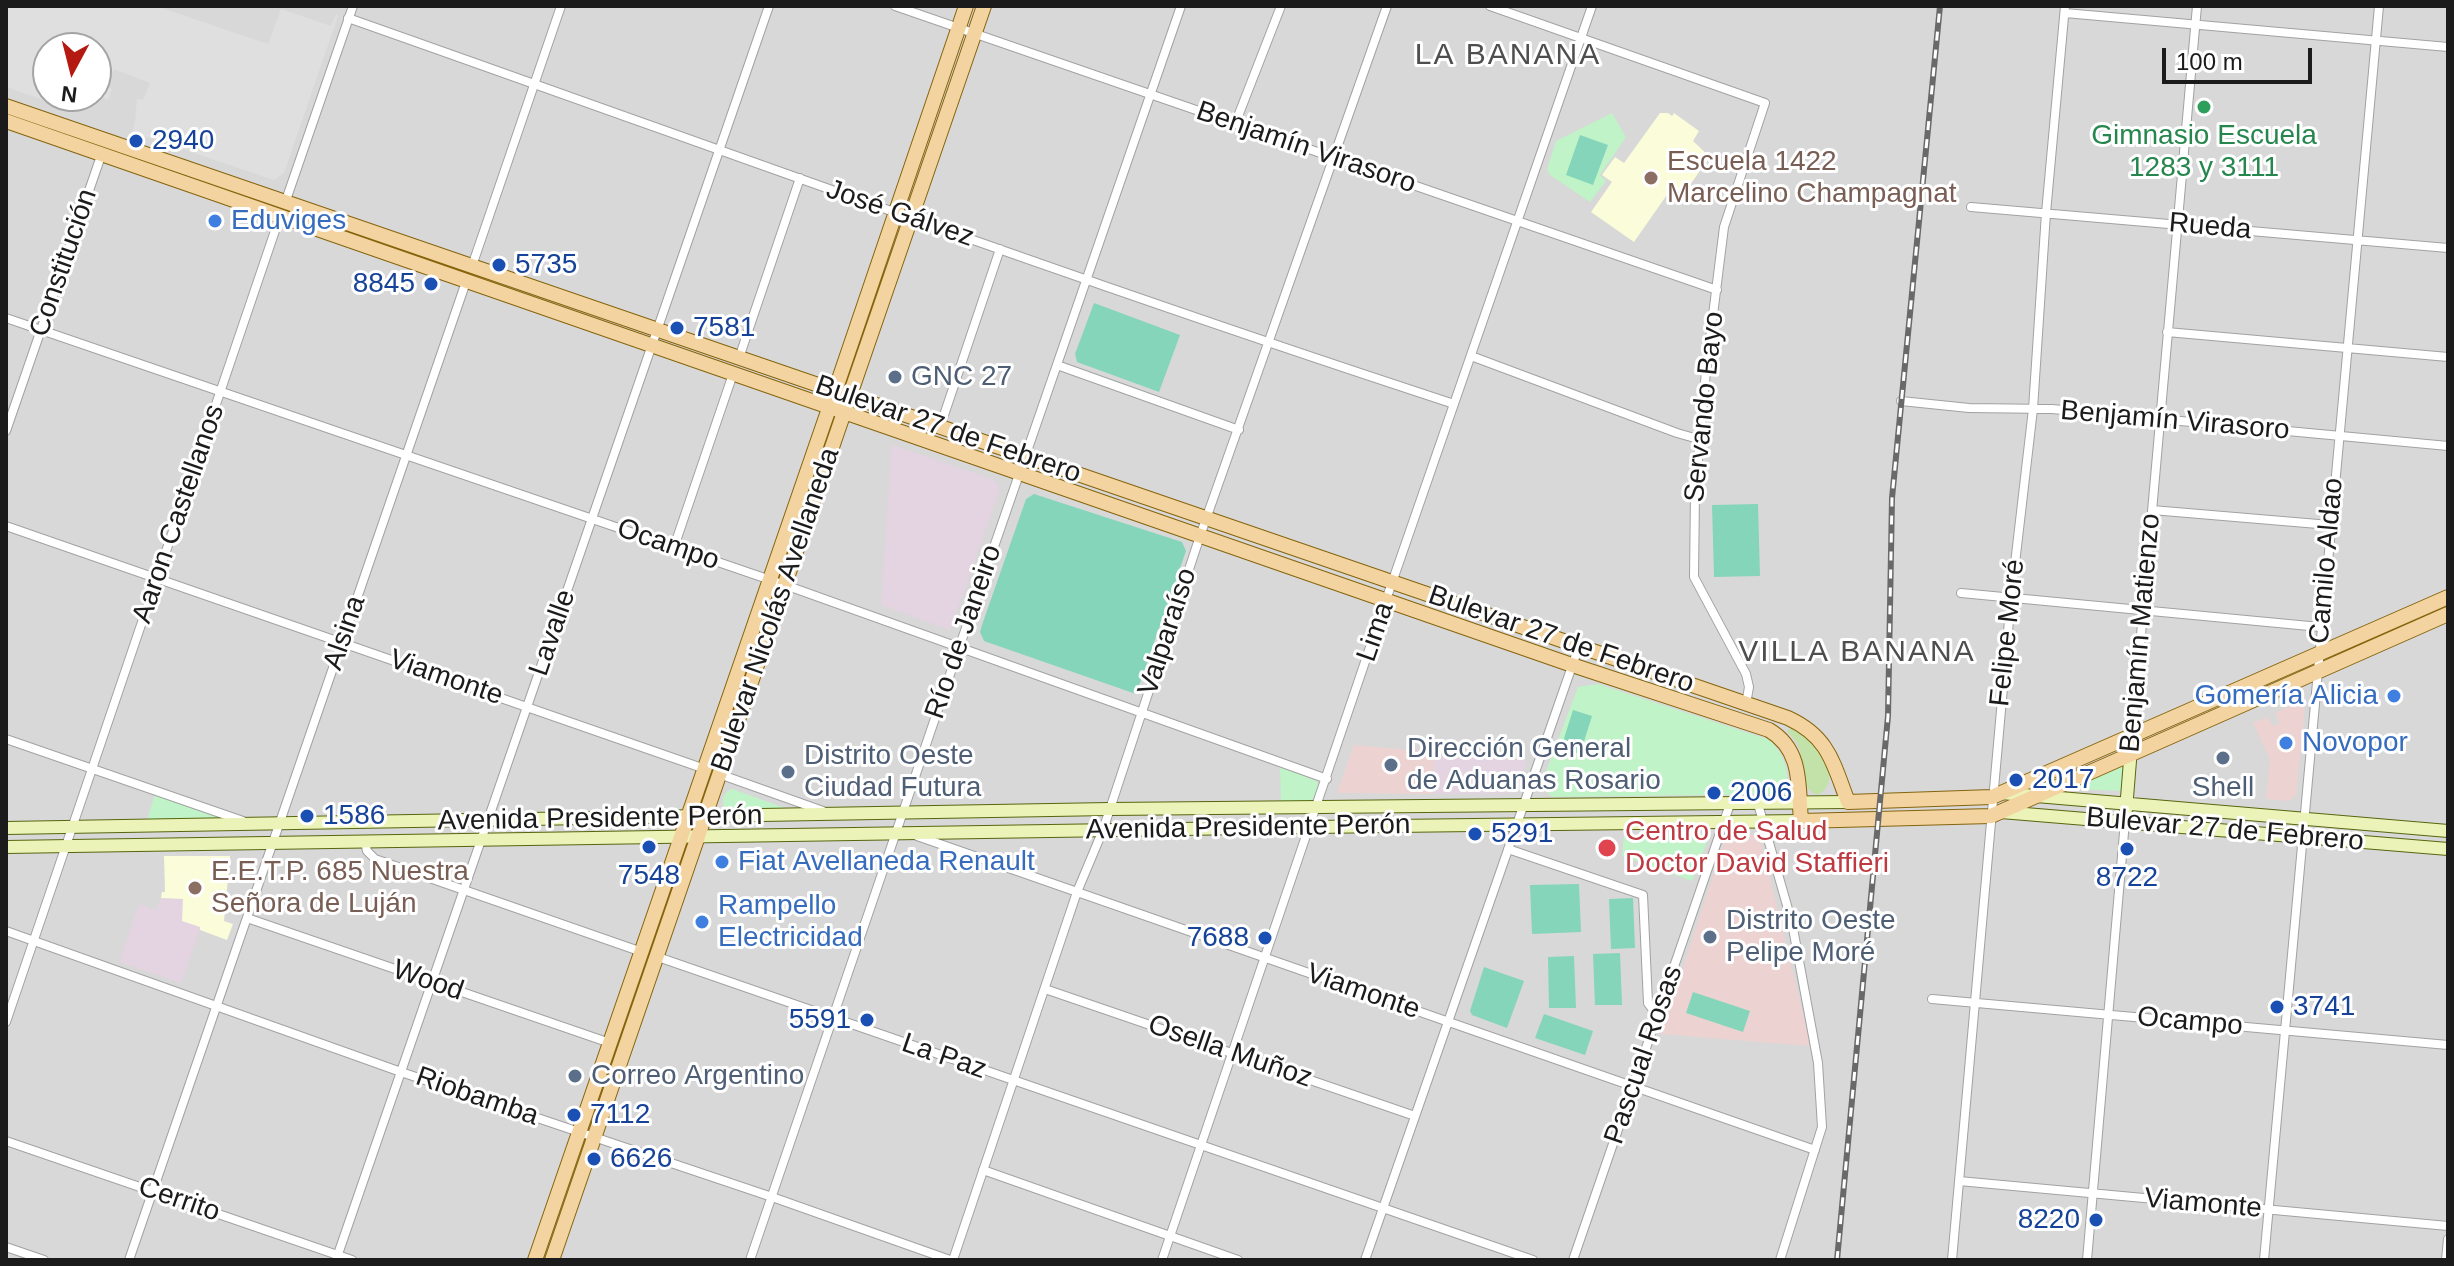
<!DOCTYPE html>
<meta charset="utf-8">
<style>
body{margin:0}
#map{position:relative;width:2454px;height:1266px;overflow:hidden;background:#ebe9e1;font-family:Helvetica,sans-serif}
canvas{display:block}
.frame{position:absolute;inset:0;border:8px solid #1b1b1b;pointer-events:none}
.north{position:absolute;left:32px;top:32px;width:80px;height:80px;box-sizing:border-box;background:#fff;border:2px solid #a4a4a4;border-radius:50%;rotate:187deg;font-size:22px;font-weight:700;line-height:32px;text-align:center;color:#1b1b1b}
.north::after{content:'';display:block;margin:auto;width:28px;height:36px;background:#b41a11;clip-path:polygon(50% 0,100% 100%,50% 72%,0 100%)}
.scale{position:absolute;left:2162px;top:48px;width:150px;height:36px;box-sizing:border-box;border:4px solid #1b1b1b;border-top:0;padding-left:10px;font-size:24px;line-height:28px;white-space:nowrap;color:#1b1b1b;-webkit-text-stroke:6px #fff;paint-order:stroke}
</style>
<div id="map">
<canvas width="2454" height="1266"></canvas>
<div class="frame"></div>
<div class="north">N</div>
<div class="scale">100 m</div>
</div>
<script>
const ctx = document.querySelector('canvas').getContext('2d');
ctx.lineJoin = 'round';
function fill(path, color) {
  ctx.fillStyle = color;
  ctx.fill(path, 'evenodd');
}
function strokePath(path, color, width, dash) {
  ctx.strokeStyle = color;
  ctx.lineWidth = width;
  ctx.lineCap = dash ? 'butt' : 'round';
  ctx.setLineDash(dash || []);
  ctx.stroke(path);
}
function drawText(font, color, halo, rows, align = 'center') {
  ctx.font = font + ' Helvetica,sans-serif';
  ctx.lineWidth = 6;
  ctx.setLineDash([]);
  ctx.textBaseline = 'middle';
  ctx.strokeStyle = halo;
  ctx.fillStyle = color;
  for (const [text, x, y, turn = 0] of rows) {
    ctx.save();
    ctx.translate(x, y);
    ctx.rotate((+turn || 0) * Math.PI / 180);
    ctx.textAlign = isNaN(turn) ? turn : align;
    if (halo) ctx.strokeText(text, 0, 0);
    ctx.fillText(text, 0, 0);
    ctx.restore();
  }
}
fill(new Path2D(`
 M6,6H2448V1260H6ZM48,48H96V96H48Z`), '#d9d8d8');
fill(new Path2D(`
 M2298,702L2305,708L2296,795L2289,801L2266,799L2270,759L2253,723L2268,717L2272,726L2280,723L2275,713Z
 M1354,745L1434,752L1433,794L1337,793Z
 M1759,834L1811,1046L1661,1034L1726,837Z`), '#ecd3d1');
fill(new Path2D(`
 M892,445L994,480L1000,489L950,630L881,605Z
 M1434,752L1461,755L1526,760L1518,789L1514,793L1433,794Z
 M161,898L184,899L201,927L181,983L119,962L139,904L156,910Z`), '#e4d3e0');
fill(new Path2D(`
 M1660,113H1668L1672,116L1674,113L1699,131L1693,141L1710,157L1682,196L1671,189L1634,242L1591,212L1612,182L1602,175L1615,157L1624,163Z
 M164,856H230L224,921L233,924L227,940L200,930V927L182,921L183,899L161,898L162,892H165Z`), '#fafcda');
fill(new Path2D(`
 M1793,725C1801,731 1812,737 1818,745C1829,760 1837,785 1818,795C1792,786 1814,754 1787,732Z`), '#c2e2aa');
fill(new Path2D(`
 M1612,113L1626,137L1600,175L1606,181L1590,202L1550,175L1547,169L1556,141Z
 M1598,684L1770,740C1787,758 1787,770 1789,794L1552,797L1541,785L1578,687Z
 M2125,765L2121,791L2076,789L2075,786Z
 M1280,767L1317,781C1323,807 1298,802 1281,803Z
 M732,789L785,808L730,809L724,807C721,799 724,792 732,789Z
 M155,794L226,820L147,821Z
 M1710,834L1692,881L1622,856L1624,835Z`), '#c0f3c7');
fill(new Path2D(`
 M1580,135L1608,145L1593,185L1566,175Z
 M1094,303L1180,335L1159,392L1077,362L1075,354Z
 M1034,494L1182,542L1186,551L1136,694L984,641L980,632L982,625L1026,499Z
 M1758,504L1760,576L1714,577L1712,505Z
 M1573,710L1592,716L1580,754L1561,748Z
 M1579,884L1581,932L1532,934L1530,885Z
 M1633,898L1635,948L1611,949L1609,899Z
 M1620,953L1622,1005H1595L1593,954Z
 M1574,956L1576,1008H1549L1548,957Z
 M1484,967L1524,981L1507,1028L1472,1015L1470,1011Z
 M1693,992L1750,1011L1743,1032L1686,1013Z
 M1544,1014L1593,1031L1585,1055L1535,1038Z`), '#85d5ba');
fill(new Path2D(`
 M6,6H156L268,44L281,9L331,26L336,14L338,16L284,173L274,180L132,132L135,122L137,99L143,100L150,83L114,69L107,87L112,89L108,100L96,96V48H48V96H72L68,108L6,87Z`), '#dfdfdf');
const minor = new Path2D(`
 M895,6L1717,290
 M1490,6L1765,103L1724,227L1706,371L1695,493L1694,577L1746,674L1749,687L1746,704
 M2065,13L2448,47
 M348,18C717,148 1083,283 1454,404
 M1235,124L1281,6
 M285,203L353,6
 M1971,207L2448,248
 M472,266L561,6
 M6,318L785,585L1327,779
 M2167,332L2448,357
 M1471,356L1677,433L1698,439
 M739,358L800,178
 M1057,365L1239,430
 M1901,401L1969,408L2052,409L2448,446
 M940,427L1000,249
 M6,431L102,153
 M2152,510L2330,525
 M6,526L705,769
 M674,547L733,374
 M1961,593L2320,627
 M2132,736L2197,6
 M6,739L243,821
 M719,774L823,811
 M1758,804L1792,923L1818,1063L1822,1127L1780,1260
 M917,836L1815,1150
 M365,842L367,851L375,859L642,952
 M1508,849L1643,895L1648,1003L1657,1015
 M247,918L610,1043
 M6,931L401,1072L772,1197L950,1260
 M655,956L1533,1260
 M1045,989L1415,1116
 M1932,999L2448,1045
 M6,1022L280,216
 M6,1141L352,1260
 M983,1170L1238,1260
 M1959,1181L2448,1226
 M6,1247L44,1260
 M129,1260L467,279
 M336,1260L769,6
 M750,1260L959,648L1181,6
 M953,1260L1077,892L1103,830L1200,536L1387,6
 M1162,1260L1386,600L1592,6
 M1365,1260L1579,646
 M1573,1260L1730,804
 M1952,1260L2011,598L2033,409L2046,213L2065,6
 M2087,1260L2125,821
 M2264,1260L2379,6
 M2446,1260L2448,1239`);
const secondary = new Path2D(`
 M2001,793L2448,831
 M2126,810L2132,736
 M2001,812L2448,849
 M6,828L1109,809L1848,802
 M6,847L1311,827L1801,821`);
const primary = new Path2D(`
 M6,106L1788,718C1829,737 1833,763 1848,802L1992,797L2448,597
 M6,121L1572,665L1769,730C1803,750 1798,786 1801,821L1991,816L2448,614
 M535,1260L835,391L966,6
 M552,1260L984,6`);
strokePath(minor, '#a2a2a2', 10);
strokePath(secondary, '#57660e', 14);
strokePath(primary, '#85640c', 16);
strokePath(minor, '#fff', 8);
strokePath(secondary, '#ecf3b8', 12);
strokePath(primary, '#f3d39f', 14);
const rail = new Path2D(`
 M1837,1260L1888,716L1892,498L1940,6`);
strokePath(rail, '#696969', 6);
strokePath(rail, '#fff', 3, [9]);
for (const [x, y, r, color] of [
 [2204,107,8,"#2e9e5b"],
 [136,141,8,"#1a4fb4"],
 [1651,178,8,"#8d6e63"],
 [215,221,8,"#3f7fe0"],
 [499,265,8,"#1a4fb4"],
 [431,284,8,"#1a4fb4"],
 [677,328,8,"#1a4fb4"],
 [895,377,8,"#5c6f8a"],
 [2394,696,8,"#3f7fe0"],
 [2286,743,8,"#3f7fe0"],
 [2223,758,8,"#5c6f8a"],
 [1391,765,8,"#5c6f8a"],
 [788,772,8,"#5c6f8a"],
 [2016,780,8,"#1a4fb4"],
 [1714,793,8,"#1a4fb4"],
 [307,816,8,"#1a4fb4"],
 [1475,834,8,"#1a4fb4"],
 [649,847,8,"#1a4fb4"],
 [1607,848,10,"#e0444e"],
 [2127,849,8,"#1a4fb4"],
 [722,862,8,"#3f7fe0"],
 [195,888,8,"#8d6e63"],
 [702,922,8,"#3f7fe0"],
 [1710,937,8,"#5c6f8a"],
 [1265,938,8,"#1a4fb4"],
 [2277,1007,8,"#1a4fb4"],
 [867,1020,8,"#1a4fb4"],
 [575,1076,8,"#5c6f8a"],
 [574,1115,8,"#1a4fb4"],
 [594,1159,8,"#1a4fb4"],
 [2096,1220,8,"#1a4fb4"]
]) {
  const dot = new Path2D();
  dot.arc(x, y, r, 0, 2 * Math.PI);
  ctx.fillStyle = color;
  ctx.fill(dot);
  strokePath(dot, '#fff', 3);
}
drawText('28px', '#27864d', '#fff', [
 ["Gimnasio Escuela",2204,136],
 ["1283 y 3111",2204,168]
]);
drawText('28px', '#164399', '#fff', [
 ["2940",152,141],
 ["5735",515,265],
 ["8845",415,284,"right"],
 ["7581",693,328],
 ["2017",2032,780],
 ["2006",1730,793],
 ["1586",323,816],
 ["5291",1491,834],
 ["7548",649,876,"center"],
 ["8722",2127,878,"center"],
 ["7688",1249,938,"right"],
 ["3741",2293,1007],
 ["5591",851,1020,"right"],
 ["7112",590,1115],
 ["6626",610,1159],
 ["8220",2080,1220,"right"]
], 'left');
drawText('28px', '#1b1b1b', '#fff', [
 ["Benjamín Virasoro",1306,148,19],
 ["José Gálvez",900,214,19],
 ["Rueda",2210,227,5],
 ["Constitución",64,263,-71],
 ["Servando Bayo",1705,407,-84],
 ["Benjamín Virasoro",2175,421,5],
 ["Bulevar 27 de Febrero",948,430,19],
 ["Aaron Castellanos",179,514,-71],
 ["Ocampo",668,545,19],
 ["Camilo Aldao",2327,561,-85],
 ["Bulevar Nicolás Avellaneda",776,610,-71],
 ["Río de Janeiro",964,632,-71],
 ["Valparaíso",1168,632,-72],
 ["Lima",1376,632,-71],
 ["Alsina",345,633,-71],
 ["Lavalle",553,633,-71],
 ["Felipe Moré",2008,633,-84],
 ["Benjamín Matienzo",2141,633,-85],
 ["Bulevar 27 de Febrero",1561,640,19],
 ["Viamonte",446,678,19],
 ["Avenida Presidente Perón",600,819,-1],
 ["Avenida Presidente Perón",1248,828,-1],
 ["Bulevar 27 de Febrero",2225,830,5],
 ["Wood",428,981,19],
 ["Viamonte",1363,992,19],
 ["Ocampo",2190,1022,5],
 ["Osella Muñoz",1230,1052,19],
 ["Pascual Rosas",1644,1055,-71],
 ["La Paz",944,1057,19],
 ["Riobamba",477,1097,19],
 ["Cerrito",179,1200,19],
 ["Viamonte",2203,1204,5]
]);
drawText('28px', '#785e54', '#fff', [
 ["Escuela 1422",1667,162],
 ["Marcelino Champagnat",1667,194],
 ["E.E.T.P. 685 Nuestra",211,872],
 ["Señora de Luján",211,904]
], 'left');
drawText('28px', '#366cbe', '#fff', [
 ["Eduviges",231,221],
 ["Gomería Alicia",2378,696,"right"],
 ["Novopor",2302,743],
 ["Fiat Avellaneda Renault",738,862],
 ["Rampello",718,906],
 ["Electricidad",718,938]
], 'left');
drawText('28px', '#4e5e75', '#fff', [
 ["GNC 27",911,377],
 ["Dirección General",1407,749],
 ["de Aduanas Rosario",1407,781],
 ["Distrito Oeste",804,756],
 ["Ciudad Futura",804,788],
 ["Shell",2223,788,"center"],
 ["Distrito Oeste",1726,921],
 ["Pelipe Moré",1726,953],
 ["Correo Argentino",591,1076]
], 'left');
drawText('28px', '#be3a42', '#fff', [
 ["Centro de Salud",1625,832],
 ["Doctor David Staffieri",1625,864]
], 'left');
ctx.letterSpacing = '2px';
drawText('30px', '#4e4e4e', '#fff', [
 ["LA BANANA",1508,56],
 ["VILLA BANANA",1857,653]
]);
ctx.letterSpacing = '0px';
</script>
